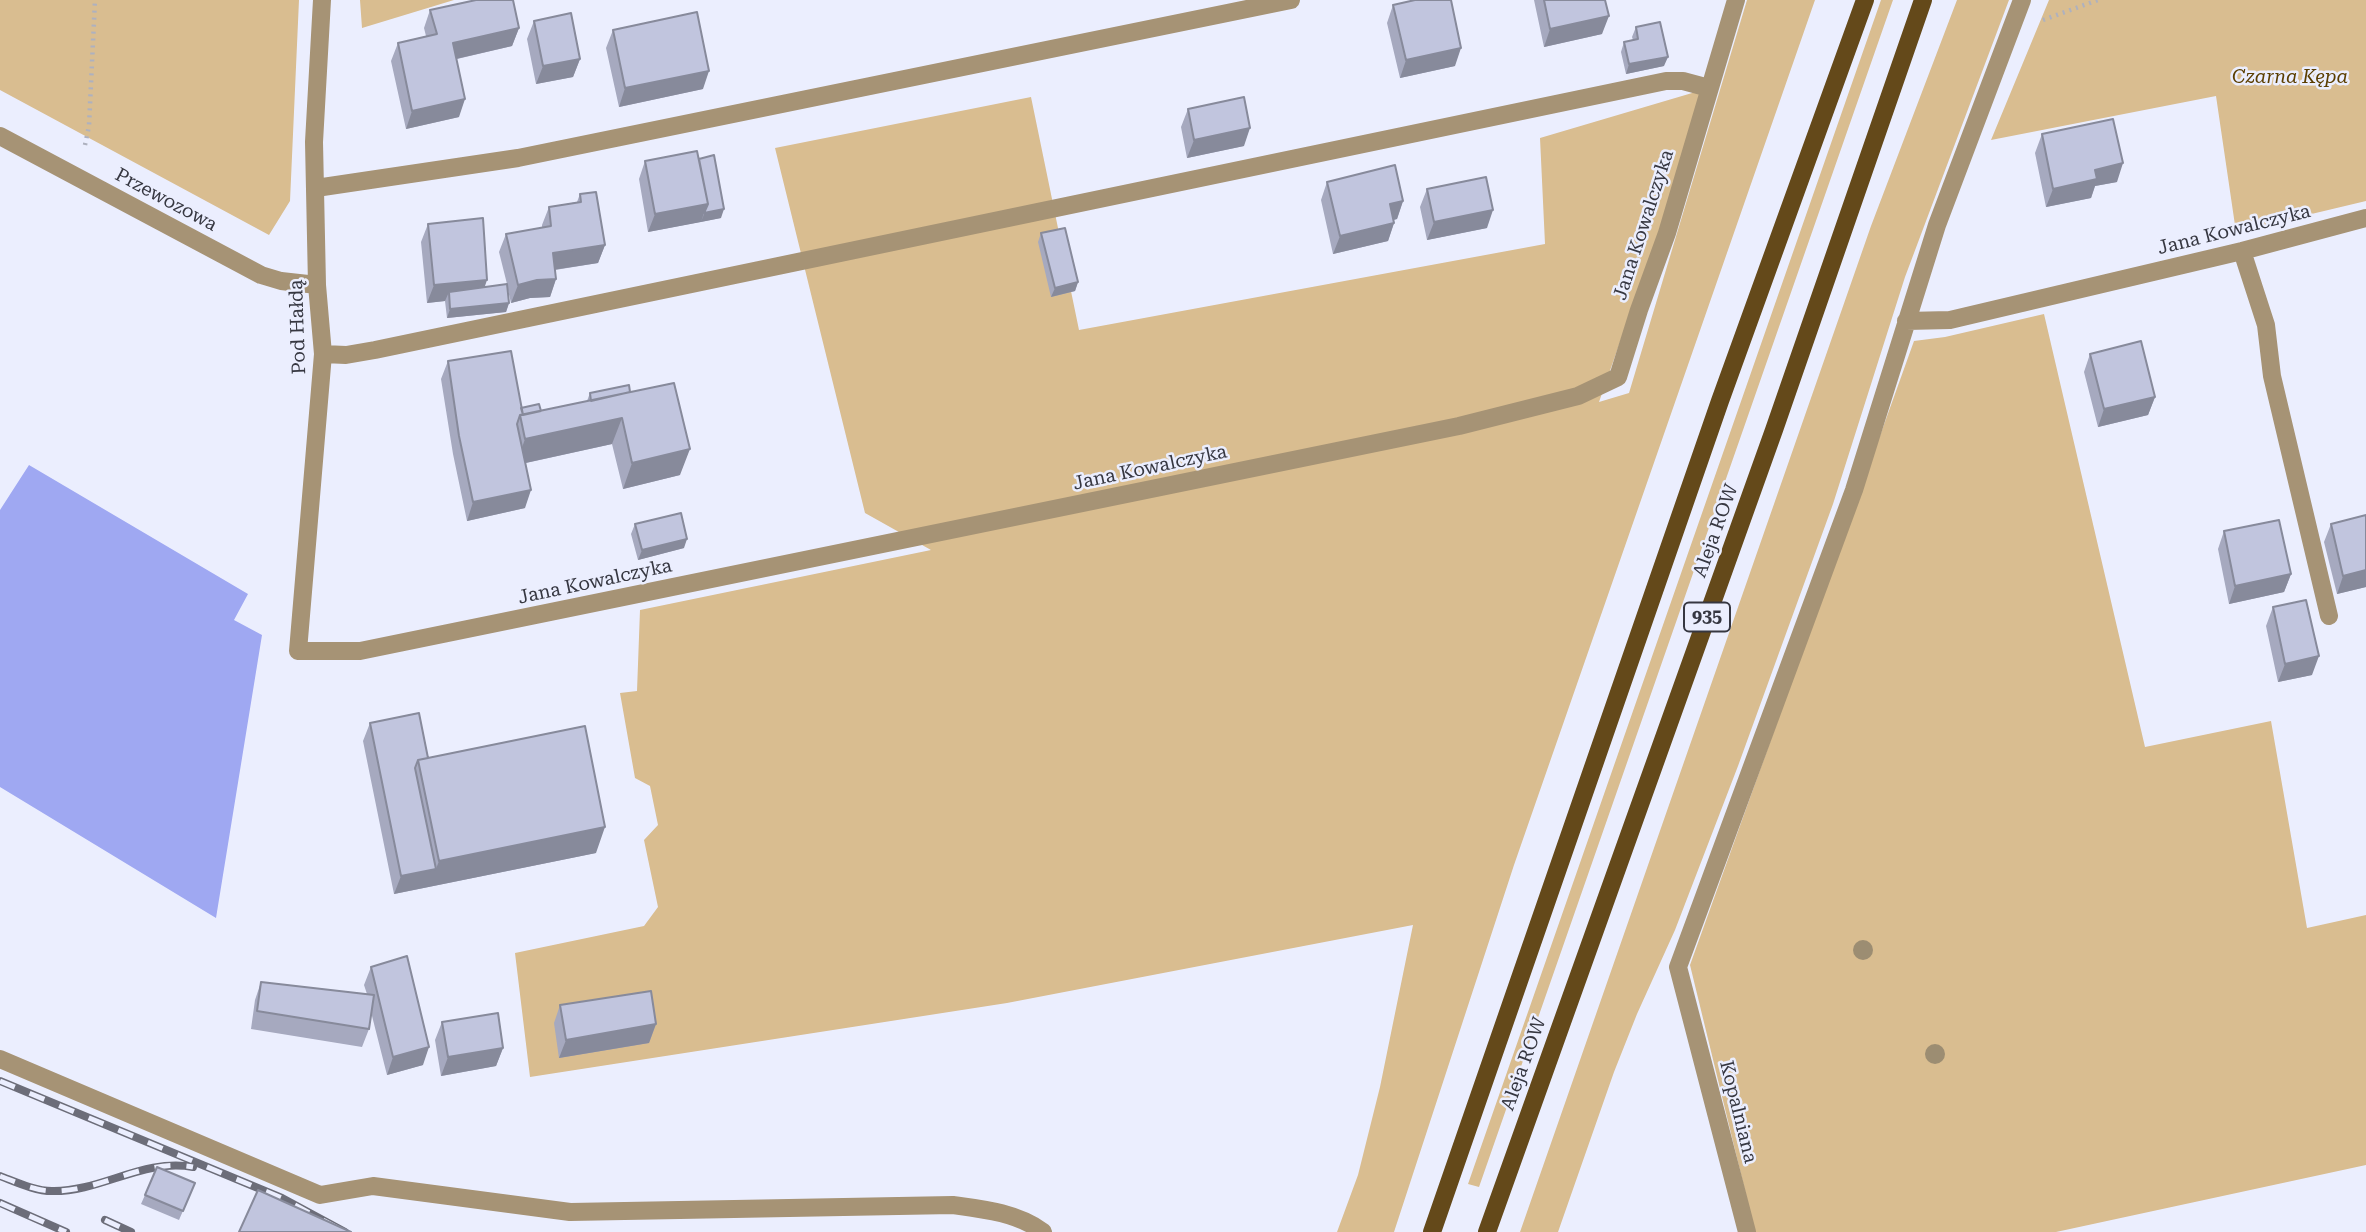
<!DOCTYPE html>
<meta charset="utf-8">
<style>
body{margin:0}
canvas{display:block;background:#ebeefe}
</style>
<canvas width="2366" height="1232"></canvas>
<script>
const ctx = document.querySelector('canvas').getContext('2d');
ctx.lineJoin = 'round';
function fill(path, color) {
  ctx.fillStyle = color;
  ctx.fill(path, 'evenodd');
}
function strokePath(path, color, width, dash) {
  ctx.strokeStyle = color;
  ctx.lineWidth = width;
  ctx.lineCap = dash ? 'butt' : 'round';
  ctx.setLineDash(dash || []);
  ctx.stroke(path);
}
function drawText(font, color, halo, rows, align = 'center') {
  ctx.font = font + ' "Roboto Serif",serif';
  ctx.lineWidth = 5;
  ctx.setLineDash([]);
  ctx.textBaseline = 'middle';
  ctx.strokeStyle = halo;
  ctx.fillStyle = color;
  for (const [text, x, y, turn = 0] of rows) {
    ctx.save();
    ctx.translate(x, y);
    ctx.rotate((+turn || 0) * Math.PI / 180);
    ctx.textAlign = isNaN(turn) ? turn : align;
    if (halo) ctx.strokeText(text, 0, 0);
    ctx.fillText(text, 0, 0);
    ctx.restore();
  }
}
fill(new Path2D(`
 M0,0H299L290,201L269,235L0,90Z
 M360,0H454L362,28Z
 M1747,0H1815L1514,865L1394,1232H1337L1358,1175L1380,1087L1413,925L1007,1003L530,1077L515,953L644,926L658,907L644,840L658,825L650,786L635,778L620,693L637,691L640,610L931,550L865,513L775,148L1031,97L1079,330L1545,244L1540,138L1709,88L1599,402L1629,393Z
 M1881,0H1893L1479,1187L1468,1184Z
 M1957,0H2009L1905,277L1833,504L1738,766L1675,930L1637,1014L1614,1072L1558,1232H1520L1871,226Z
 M2049,0H2366V201L2236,232L2216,96L1991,140Z
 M2044,314L2145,747L2271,721L2307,928L2366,915V1165L2056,1232H1755L1690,965L1914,341L1945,337Z`), '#d9bd90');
fill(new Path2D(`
 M29,465L248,594L234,620L262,635L216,918L0,787V510Z`), '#9fa8f2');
strokePath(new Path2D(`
 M2043,20L2098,0
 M85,145L89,126L95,0`), '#aeb1bf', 4.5, [2, 5]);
strokePath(new Path2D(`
 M322,0L314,142L317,285L323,354L298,651H360L1459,426L1578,396L1618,377L1639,310L1667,233L1736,0
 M0,136L261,275L281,281L317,285
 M316,188L518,158L1291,0
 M2242,251L2266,325L2272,376L2329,616
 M1906,321L1950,320L2242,251L2366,218
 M323,354L346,355L375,350L1666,81H1683L1709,88
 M0,1059L320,1195L373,1186L570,1212L953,1205C983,1209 1018,1213 1043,1232
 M1747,1232L1678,967L1854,490L1937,225L2022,0`), '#a69375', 18);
strokePath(new Path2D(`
 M1432,1232L1720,401L1865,0
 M1487,1232L1774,430L1923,0`), '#64491a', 18);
const rail = new Path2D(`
 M0,1081L282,1198L345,1232
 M0,1176C16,1182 35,1191 52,1191C101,1192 143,1158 193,1167
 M0,1203L66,1232
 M105,1220L131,1232`);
strokePath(rail, '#6c6d79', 8);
strokePath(rail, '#ebeefe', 5, [16]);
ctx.fillStyle = '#9c8d72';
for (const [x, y] of [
 [1863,950],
 [1935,1054]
]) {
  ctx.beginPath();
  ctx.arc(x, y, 10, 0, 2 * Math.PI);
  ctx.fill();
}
fill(new Path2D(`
 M1534,0H1605L1602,34L1544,47Z
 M1393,5L1455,66L1400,78L1387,23Z
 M430,10L519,28L512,46L457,59L459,117L406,129L391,61L398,43L426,36L424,28Z
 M534,21L580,59L573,77L536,84L527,39Z
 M1636,27L1664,66L1626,74L1621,52L1624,42L1633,40L1632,37Z
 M613,30L703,89L619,107L606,48Z
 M1188,109L1244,146L1187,158L1181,127Z
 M2042,134L2117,182L2095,186L2091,198L2046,207L2035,153Z
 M645,161L721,218L648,232L639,179Z
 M1327,182L1403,201L1397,219L1394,220V223L1388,241L1333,254L1321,200Z
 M1427,189L1487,228L1427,240L1420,207Z
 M580,194L605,245L598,263L555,270L556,279L550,297L530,298L511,303L507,286L509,303L506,312L447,318L445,301L427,303L421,242L428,224L484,287L507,284L499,252L506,234L542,228V225L549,207L577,202Z
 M1041,233L1078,282L1075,291L1051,297L1038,242Z
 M2090,354L2155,397L2148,415L2098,427L2084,372Z
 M448,361L521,408L541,411L587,401L590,393L630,392L680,475L623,489L612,444L526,463L525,508L467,521L453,454L441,379Z
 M2366,515V587L2337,594L2324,542L2331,524Z
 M635,524L684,548L638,560L631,534Z
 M2224,531L2291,574L2284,592L2229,604L2218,549Z
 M2273,607L2312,675L2278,682L2266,626Z
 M370,723L428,758L596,853L394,894L363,741Z
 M371,967L423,1065L387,1075L371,1012L369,1029L362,1047L251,1029L255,1000L261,982L367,994L364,985Z
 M560,1005L656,1024L649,1043L559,1058L554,1023Z
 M442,1022L503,1048L496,1066L441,1076L435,1040Z
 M195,1183L179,1220L141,1204L145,1195Z`), '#a6a9bf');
fill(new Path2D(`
 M1609,16L1602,34L1544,47L1550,29Z
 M519,28L512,46L447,61L453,43Z
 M1461,48L1455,66L1400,78L1406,60Z
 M1668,57L1664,66L1626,74L1629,64Z
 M580,59L573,77L536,84L543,66Z
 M709,71L703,89L619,107L625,88Z
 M465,99L459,117L406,129L412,111Z
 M1250,128L1244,146L1187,158L1194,140Z
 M2123,163L2117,182L2095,186L2091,198L2046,207L2053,189L2095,170Z
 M1403,201L1397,219L1383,222L1390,204Z
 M708,204L701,222L648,232L655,214Z
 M724,209L721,218L701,222L704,213Z
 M1493,210L1487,228L1427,240L1434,222Z
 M1394,223L1388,241L1333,254L1340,236Z
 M605,245L598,263L546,271L553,253Z
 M556,279L550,297L530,298L511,303L518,285L537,280Z
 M487,280L481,298L449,292L445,301L427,303L434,285Z
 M1078,282L1075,291L1051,297L1055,288Z
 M509,303L506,312L447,318L450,309Z
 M2155,397L2148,415L2098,427L2104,409Z
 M622,418L612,444L516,465L525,439Z
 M690,449L680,475L623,489L632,463Z
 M531,490L525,508L467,521L473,502Z
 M687,539L684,548L638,560L642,550Z
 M2366,570V587L2337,594L2343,576Z
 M2291,574L2284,592L2229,604L2235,586Z
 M2319,656L2312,675L2278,682L2285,664Z
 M605,827L596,853L394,894L401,876L436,869L439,861Z
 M656,1024L649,1043L559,1058L566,1040Z
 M429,1047L423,1065L387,1075L393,1057Z
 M503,1048L496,1066L441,1076L448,1057Z`), '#878a9b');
const building = new Path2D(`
 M476,0H513L519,28L453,43L465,99L412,111L398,43L437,34L430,10Z
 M1415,0H1451L1461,48L1406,60L1393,5Z
 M1544,0H1605L1609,16L1550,29Z
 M697,12L709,71L625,88L613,30Z
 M571,13L580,59L543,66L534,21Z
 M1660,22L1668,57L1629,64L1624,42L1638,39L1636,27Z
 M1244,97L1250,128L1194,140L1188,109Z
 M2113,119L2123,163L2095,170L2097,179L2053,189L2042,134Z
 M697,151L708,204L655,214L645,161Z
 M714,155L724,209L704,213L708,204L699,159Z
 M1395,165L1403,201L1390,204L1394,223L1340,236L1327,182Z
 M1486,177L1493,210L1434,222L1427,189Z
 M596,192L605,245L553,253L556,279L537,280L518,285L506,234L551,226L549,207L581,202L580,194Z
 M483,218L487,280L434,285L428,224Z
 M1065,228L1078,282L1055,288L1041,233Z
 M507,284L509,303L450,309L449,292Z
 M2141,341L2155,397L2104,409L2090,354Z
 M511,351L523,415H520L517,424L531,490L473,502L459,436L448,361Z
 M674,383L690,449L632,463L622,418L525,439L520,415Z
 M629,385L630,392L591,401L590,393Z
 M539,404L541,411L523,415L521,408Z
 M681,513L687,539L642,550L635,524Z
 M2366,515V570L2343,576L2331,524Z
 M2279,520L2291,574L2235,586L2224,531Z
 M2306,600L2319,656L2285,664L2273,607Z
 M419,713L428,758L418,760L415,768L436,869L401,876L370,723Z
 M585,726L605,827L439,861L418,760Z
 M407,956L429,1047L393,1057L371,967Z
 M261,982L374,995L369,1029L257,1011Z
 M651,991L656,1024L566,1040L560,1005Z
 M498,1013L503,1048L448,1057L442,1022Z
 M157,1167L195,1183L183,1211L145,1195Z
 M258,1190L351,1232H239Z`);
fill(building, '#c1c5de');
strokePath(building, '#878a9b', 2);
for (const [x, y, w] of [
 [1707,617,46]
]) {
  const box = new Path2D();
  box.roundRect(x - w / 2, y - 14.5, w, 29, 5);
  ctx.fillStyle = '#ebeefe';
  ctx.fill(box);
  strokePath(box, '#363741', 2);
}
drawText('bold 18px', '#363741', null, [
 ["935",1707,617]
]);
drawText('italic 19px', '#5b3e00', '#ebeefe', [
 ["Czarna Kępa",2290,77]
]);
drawText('19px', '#363741', '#ebeefe', [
 ["Przewozowa",166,200,28],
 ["Jana Kowalczyka",1644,225,-72],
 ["Jana Kowalczyka",2234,230,-14],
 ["Pod Hałdą",298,327,-92],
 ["Jana Kowalczyka",1150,468,-12],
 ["Aleja ROW",1716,531,-70],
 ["Jana Kowalczyka",595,582,-12],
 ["Aleja ROW",1524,1064,-70],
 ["Kopalniana",1738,1112,76]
]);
</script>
